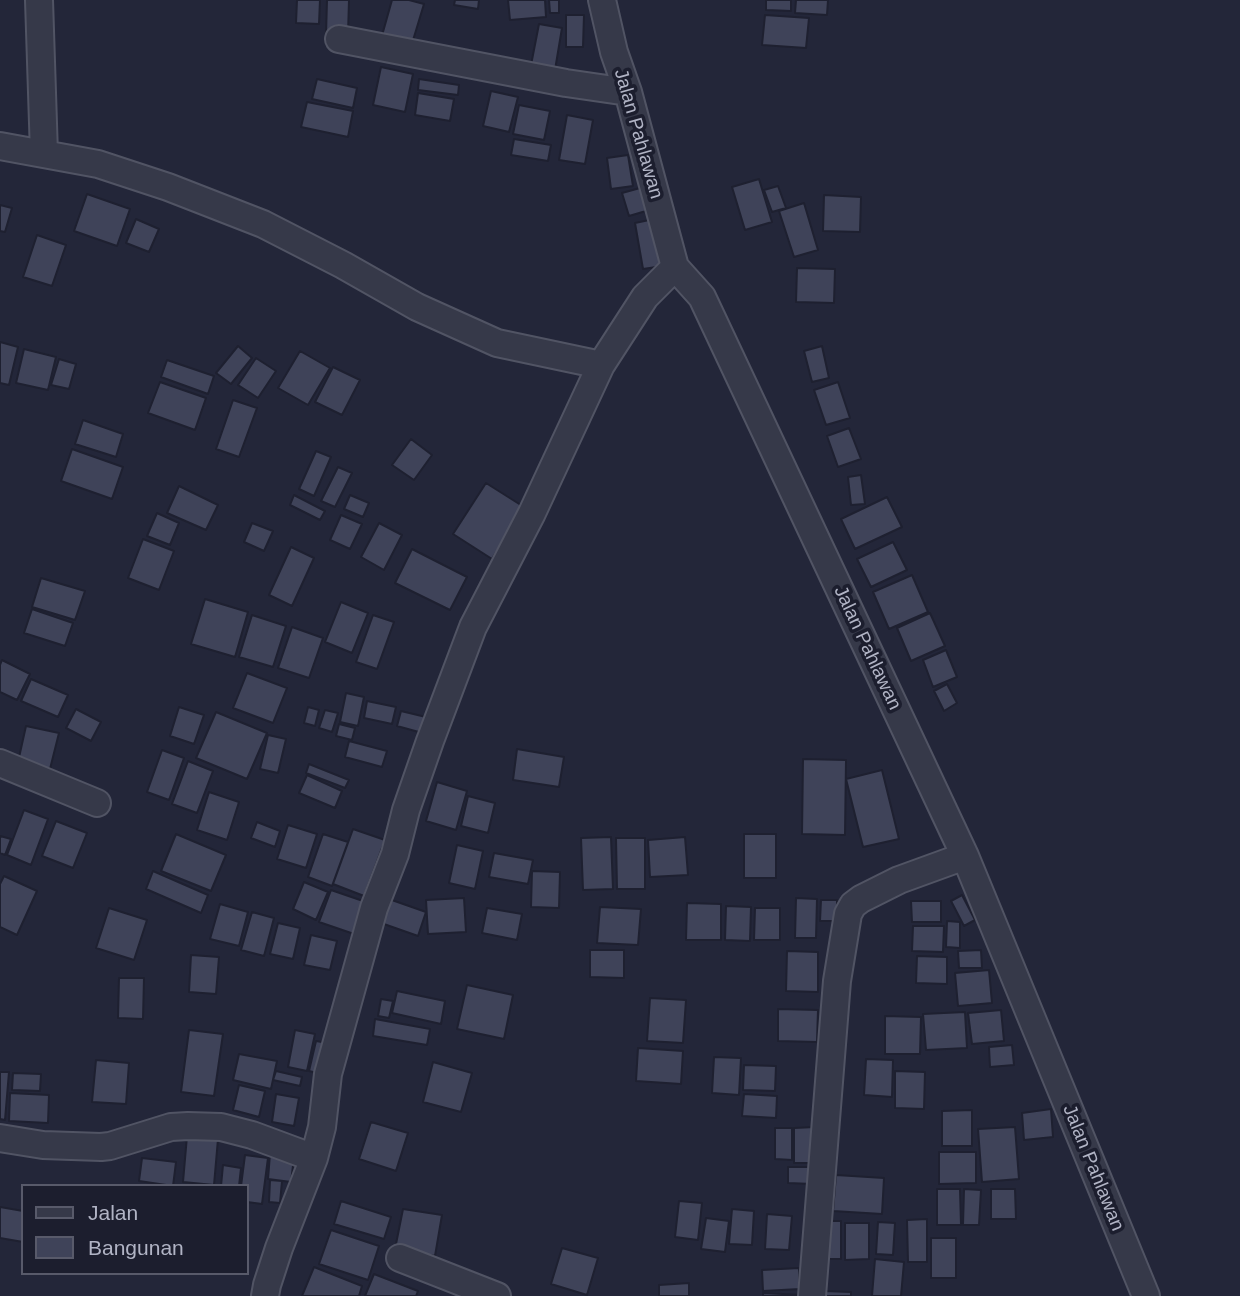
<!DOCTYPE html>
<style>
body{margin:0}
#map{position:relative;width:1240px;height:1296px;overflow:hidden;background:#232639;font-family:Arial,sans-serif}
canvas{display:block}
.legend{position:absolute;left:21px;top:1184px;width:228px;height:91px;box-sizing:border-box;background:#1c1e2e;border:2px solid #585a6a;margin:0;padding:9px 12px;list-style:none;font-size:21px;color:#b1b4c5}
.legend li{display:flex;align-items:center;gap:14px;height:35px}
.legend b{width:35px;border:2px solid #585a6a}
</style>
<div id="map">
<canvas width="1240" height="1296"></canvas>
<ul class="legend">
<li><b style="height:9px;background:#363949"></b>Jalan</li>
<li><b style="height:19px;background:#3f4359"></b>Bangunan</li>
</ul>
</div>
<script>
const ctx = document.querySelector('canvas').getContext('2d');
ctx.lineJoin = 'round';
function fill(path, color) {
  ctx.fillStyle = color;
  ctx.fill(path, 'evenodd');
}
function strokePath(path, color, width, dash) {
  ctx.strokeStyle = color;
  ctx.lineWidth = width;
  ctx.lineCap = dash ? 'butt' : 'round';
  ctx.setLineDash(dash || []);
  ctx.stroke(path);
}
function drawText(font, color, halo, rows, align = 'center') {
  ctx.font = font + ' Arial,sans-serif';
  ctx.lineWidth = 7;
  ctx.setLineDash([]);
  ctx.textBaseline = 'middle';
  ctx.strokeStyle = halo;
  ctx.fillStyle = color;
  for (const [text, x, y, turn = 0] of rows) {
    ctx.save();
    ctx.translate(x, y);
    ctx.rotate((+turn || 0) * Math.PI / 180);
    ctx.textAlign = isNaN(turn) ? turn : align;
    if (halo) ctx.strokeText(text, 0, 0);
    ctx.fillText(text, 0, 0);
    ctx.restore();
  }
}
const building = new Path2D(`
 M297,0H320L319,24L296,23Z
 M327,0H349L348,35H326Z
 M392,0H409L424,4L411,47L381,39Z
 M455,0H479L478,9L454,5Z
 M508,0H545L546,17L510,20Z
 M549,0H559V13H550Z
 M766,0H791V11L766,10Z
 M796,0H828L827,15L795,13Z
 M566,15H584L583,47H566Z
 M765,15L809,18L806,48L762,45Z
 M539,24L562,28L555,70L531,65Z
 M381,67L413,74L405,112L373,105Z
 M317,79L357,88L353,108L312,99Z
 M419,79L459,85L458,95L418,90Z
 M491,91L518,97L509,132L483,126Z
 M418,93L454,99L450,121L415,115Z
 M307,102L353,111L348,137L301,127Z
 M519,105L550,111L544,140L513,134Z
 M567,115L593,120L585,164L559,160Z
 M514,139L551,145L548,161L511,155Z
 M628,155L633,186L611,189L607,158Z
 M759,179L772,222L745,230L732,187Z
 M778,186L786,208L772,212L764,190Z
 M640,188L646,211L629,216L622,193Z
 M87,194L130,209L117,246L74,231Z
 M824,195L861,197L860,232L823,231Z
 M804,203L818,250L794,257L779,211Z
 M0,205L12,208L5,232L0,231Z
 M136,219L159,229L149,252L126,243Z
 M654,219L663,266L643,269L635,223Z
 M37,235L66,245L52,286L23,277Z
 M797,268L835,269L834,303L796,302Z
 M0,342L18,347L9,385L0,383Z
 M238,346L252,358L231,384L216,373Z
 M822,346L829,378L812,382L804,351Z
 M24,349L56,357L48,390L16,383Z
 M300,351L330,368L308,405L278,388Z
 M256,358L276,371L258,398L238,385Z
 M59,359L76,364L69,389L51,385Z
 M167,360L214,376L208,394L161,377Z
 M333,367L360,380L342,415L315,402Z
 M160,382L206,398L195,430L148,413Z
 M838,382L850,418L826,425L814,390Z
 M233,400L257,408L239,457L216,449Z
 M83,420L123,434L116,457L75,444Z
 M849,428L861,459L838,467L827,436Z
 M411,439L432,455L414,480L392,465Z
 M72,449L123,467L112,499L61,481Z
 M316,451L331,457L314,496L299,489Z
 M338,467L352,473L335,507L321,501Z
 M861,475L865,504L851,505L848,477Z
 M486,483L524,507L492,559L453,534Z
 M179,486L218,505L206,530L167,513Z
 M294,495L325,511L320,520L290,505Z
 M350,495L369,503L363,517L344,509Z
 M887,497L902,527L855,549L841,519Z
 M157,513L179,523L170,545L147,536Z
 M341,515L362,524L350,549L330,540Z
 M252,523L273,531L264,551L244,542Z
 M379,523L402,535L384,570L361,557Z
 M143,539L174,551L159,590L128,578Z
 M893,542L907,570L871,587L857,559Z
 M291,547L314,558L292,606L269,595Z
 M412,549L467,577L450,610L395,583Z
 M912,575L928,612L889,629L873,592Z
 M41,578L85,591L75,620L32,607Z
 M205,599L248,612L235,657L191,644Z
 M341,602L368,613L352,653L325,642Z
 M32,609L73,623L65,646L24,633Z
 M930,613L945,646L911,661L897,628Z
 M252,615L286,626L273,667L239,657Z
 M373,615L394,622L377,669L356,662Z
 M292,627L323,638L309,678L278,668Z
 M946,650L957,677L933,687L923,660Z
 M2,660L30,674L17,700L0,692V665Z
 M247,673L287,688L273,723L233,708Z
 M31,679L68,695L58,717L21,701Z
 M947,684L957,703L944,711L934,691Z
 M346,693L364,697L358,726L340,722Z
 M367,701L396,707L392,724L364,718Z
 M179,707L204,715L194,744L170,736Z
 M308,707L319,710L315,726L304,723Z
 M76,709L101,722L91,741L66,728Z
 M325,710L338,713L332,732L319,728Z
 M401,711L430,718L426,734L397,726Z
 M216,712L267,733L247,779L196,758Z
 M339,724L355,728L352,740L336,736Z
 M26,726L59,733L50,769L18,762Z
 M268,735L286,739L278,773L260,769Z
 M349,741L387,751L382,767L345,757Z
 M517,749L564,757L559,787L513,780Z
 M162,750L184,758L169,800L147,792Z
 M803,759L846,760L845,835L802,834Z
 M188,761L213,771L197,813L172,804Z
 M309,764L349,780L345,788L306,773Z
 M882,770L899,839L863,847L846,779Z
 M307,775L342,791L335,808L299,793Z
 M437,782L467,791L456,830L426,821Z
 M209,792L239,802L227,840L197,830Z
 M468,796L495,803L488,833L461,826Z
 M24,810L48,819L31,865L7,855Z
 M56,821L87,833L73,868L42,856Z
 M257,822L280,831L275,847L251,838Z
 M288,825L317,834L306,868L277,859Z
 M353,829L385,840L364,896L333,884Z
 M176,834L226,855L211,891L161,871Z
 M323,834L348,842L332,886L308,877Z
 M744,834H776V878H744Z
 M0,836L11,839L5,855L0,853Z
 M611,837L613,889L583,890L581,838Z
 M685,837L688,875L650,877L648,840Z
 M616,838H645V889H617Z
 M457,845L483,851L475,889L449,883Z
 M494,853L533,860L528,884L489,877Z
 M153,871L208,895L201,913L146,889Z
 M532,871L560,872L559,908L531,907Z
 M4,876L37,891L17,935L0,927V884Z
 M304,882L328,892L316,920L293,909Z
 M331,890L366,902L354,934L319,922Z
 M962,895L975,920L964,926L951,901Z
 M464,898L466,932L428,934L426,900Z
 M796,898L817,899L816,938H795Z
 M389,899L426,912L418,936L381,923Z
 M821,900H837V921H820Z
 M911,901H941V922H912Z
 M687,903L721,904V940H686Z
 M220,904L248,912L239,946L210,939Z
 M726,906L751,907L750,941L725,940Z
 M600,907L641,909L638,945L597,943Z
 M109,908L147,920L134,960L96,948Z
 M487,908L522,914L517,940L482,933Z
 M755,908H780V940H754Z
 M252,912L274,918L264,956L241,950Z
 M947,921L960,922V948L946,947Z
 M278,923L300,928L293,959L270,954Z
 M913,926H944L943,952L912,951Z
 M311,935L337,941L330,970L304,965Z
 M590,950H624V978L590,977Z
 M981,950L982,968H959L958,951Z
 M787,951L818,952V992L786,991Z
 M191,955L219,957L216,994L189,992Z
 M917,956L947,957V984L916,983Z
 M989,970L992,1003L958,1006L955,973Z
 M119,978H144L143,1019L118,1018Z
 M467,985L513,995L504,1039L457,1029Z
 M397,991L445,1001L441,1024L392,1013Z
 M650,998L686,1000L683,1043L647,1041Z
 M381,999L393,1001L389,1018L378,1016Z
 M778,1009L818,1010L817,1042L778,1041Z
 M1001,1010L1004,1041L972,1044L968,1013Z
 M965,1012L967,1048L926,1050L923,1014Z
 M885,1016L921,1017L920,1054H885Z
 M375,1019L430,1029L427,1045L373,1036Z
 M189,1030L223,1034L214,1096L181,1092Z
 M295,1030L315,1034L307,1071L288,1067Z
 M316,1041L328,1043L321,1074L309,1071Z
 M1012,1045L1014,1065L990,1067L989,1047Z
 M638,1048L683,1051L681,1084L636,1081Z
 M239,1054L277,1061L271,1089L233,1080Z
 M714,1057L741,1058L739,1095L712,1093Z
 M866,1059L893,1060L892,1097L864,1095Z
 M96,1060L129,1063L126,1104L92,1102Z
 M433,1062L472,1073L461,1112L423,1102Z
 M744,1065L776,1066L775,1091L743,1090Z
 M276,1071L302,1077L300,1086L273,1080Z
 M895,1071L925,1072L924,1109L895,1108Z
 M0,1072H9L5,1120L0,1119Z
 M13,1073L41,1074L40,1091L12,1090Z
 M239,1085L265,1091L259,1117L233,1110Z
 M10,1093L49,1095L48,1123L9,1121Z
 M276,1094L299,1098L294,1126L272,1122Z
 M744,1094L777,1096L776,1118L742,1116Z
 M1051,1109L1053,1137L1024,1140L1022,1113Z
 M972,1110V1146H942V1111Z
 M371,1122L408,1133L396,1171L359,1159Z
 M815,1127L816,1163H794V1128Z
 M1015,1127L1019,1179L982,1182L978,1129Z
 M775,1128H792V1160L775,1159Z
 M187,1136L218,1139L214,1185L183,1182Z
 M939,1152H976V1183L939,1184Z
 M270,1154L294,1157L291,1182L268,1179Z
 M245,1155L268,1158L262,1204L247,1202V1186H241Z
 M142,1158L176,1162L173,1186L139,1181Z
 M223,1165L241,1168L239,1186H221Z
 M788,1167H812V1184L788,1183Z
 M836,1175L884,1178L882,1214L833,1211Z
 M270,1180L282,1181L280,1203L269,1202Z
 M937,1189H960L961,1225H937Z
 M964,1189L981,1190L979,1225H963Z
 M991,1189H1015L1016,1219H991Z
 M341,1201L391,1217L384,1239L334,1224Z
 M679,1201L702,1203L698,1240L675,1237Z
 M0,1207L23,1211V1242L0,1238Z
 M403,1209L442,1215L435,1256L395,1249Z
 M732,1209L754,1211L752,1245L729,1244Z
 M767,1214L792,1216L789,1250L765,1249Z
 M706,1218L729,1221L725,1252L701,1249Z
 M927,1219V1262H908L907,1220Z
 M826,1221H841V1259H826Z
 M878,1222L895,1223L893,1255L876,1254Z
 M845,1223H869V1259L845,1260Z
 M331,1230L379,1246L368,1280L319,1264Z
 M931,1238H956V1278H931Z
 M562,1248L598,1258L587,1295L551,1284Z
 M875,1259L904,1262L901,1296H872Z
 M314,1267L362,1286L359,1296H302Z
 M799,1268L800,1289L763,1291L762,1270Z
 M374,1274L418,1291L416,1296H365Z
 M689,1283V1296H659V1285Z
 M824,1291L851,1292V1296H823Z
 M763,1293L802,1295V1296H763Z`);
fill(building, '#3f4359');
strokePath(building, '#1e2030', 2);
const minor = new Path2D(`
 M39,0L44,154
 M602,0L614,52L628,92L675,267L702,297L965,856L1146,1296
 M339,39L566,83L628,92
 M0,146L98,164L168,187L263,224L343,265L417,307L497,343L601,365
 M0,763L97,803
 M0,1138L43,1145L101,1147L110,1146L171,1127L188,1126L221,1127L252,1135L314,1158
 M400,1258L497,1296
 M265,1296L267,1285L279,1248L314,1158L322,1127L328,1074L374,908L395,854L406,810L430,741L473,627L532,513L601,365L645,297L675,267
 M812,1296L837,981L848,914L853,905L861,899L899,880L965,856`);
strokePath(minor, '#515464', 30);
strokePath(minor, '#363949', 26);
drawText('19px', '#b1b4c5', '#1c1e2e', [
 ["Jalan Pahlawan",638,134,74],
 ["Jalan Pahlawan",867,648,65],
 ["Jalan Pahlawan",1093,1168,68]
]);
</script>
